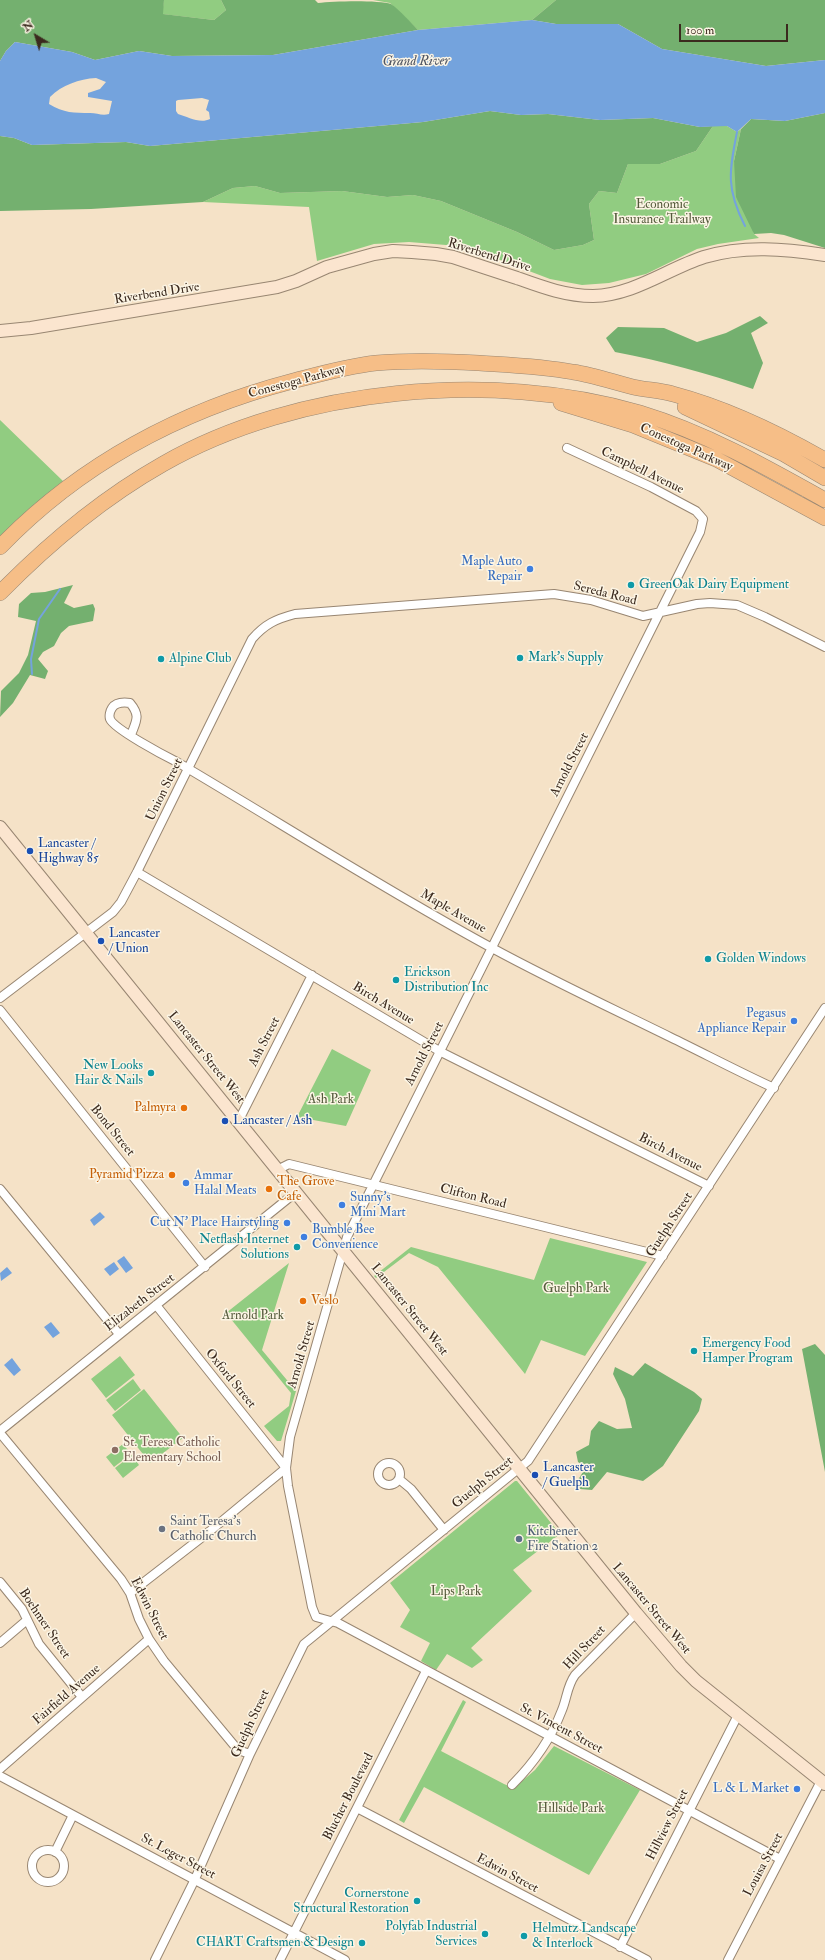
<!DOCTYPE html>
<style>
body{margin:0}
#map{position:relative;width:825px;height:1960px;overflow:hidden;background:#f5e2c7;font-family:"IM FELL Double Pica",serif}
canvas{display:block}
.north{position:absolute;left:16px;top:16px;width:40px;height:40px;-webkit-text-stroke:3px #fcf5e5;paint-order:stroke;rotate:322deg;font-size:11px;font-weight:700;line-height:16px;text-align:center;color:#3b2a1e}
.north::after{content:'';display:block;margin:auto;width:14px;height:18px;background:#3b2a1e;clip-path:polygon(50% 0,100% 100%,50% 72%,0 100%)}
.scale{position:absolute;left:679px;top:24px;width:109px;height:18px;box-sizing:border-box;border:2px solid #3b2a1e;border-top:0;padding-left:5px;font-size:12px;line-height:14px;white-space:nowrap;color:#3b2a1e;-webkit-text-stroke:3px #fcf5e5;paint-order:stroke}
</style>
<div id="map">
<canvas width="825" height="1960"></canvas>
<div class="north">N</div>
<div class="scale">100 m</div>
</div>
<script>
const ctx = document.querySelector('canvas').getContext('2d');
ctx.lineJoin = 'round';
function fill(path, color) {
  ctx.fillStyle = color;
  ctx.fill(path, 'evenodd');
}
function strokePath(path, color, width, dash) {
  ctx.strokeStyle = color;
  ctx.lineWidth = width;
  ctx.lineCap = dash ? 'butt' : 'round';
  ctx.setLineDash(dash || []);
  ctx.stroke(path);
}
function drawText(font, color, halo, rows, align = 'center') {
  ctx.font = font + ' "IM FELL Double Pica",serif';
  ctx.lineWidth = 3;
  ctx.setLineDash([]);
  ctx.textBaseline = 'middle';
  ctx.strokeStyle = halo;
  ctx.fillStyle = color;
  for (const [text, x, y, turn = 0] of rows) {
    ctx.save();
    ctx.translate(x, y);
    ctx.rotate((+turn || 0) * Math.PI / 180);
    ctx.textAlign = isNaN(turn) ? turn : align;
    if (halo) ctx.strokeText(text, 0, 0);
    ctx.fillText(text, 0, 0);
    ctx.restore();
  }
}
fill(new Path2D(`
 M164,0H221L226,10L214,20L162,14Z
 M373,0H556L532,20L418,30L390,3Z
 M713,126H727L737,132L741,129L734,161L754,234L759,238L718,244L697,249L646,274L609,283L582,285L550,279L487,255L446,245L409,242L374,244L317,261L309,207L203,202L233,188L255,186L280,193L342,191L387,197L413,195L441,201L517,232L554,250L583,245L594,240L589,204L599,191L617,193L628,164H660L696,151Z
 M0,420L63,481L0,540Z
 M332,1049L371,1070L346,1126L297,1117Z
 M550,1238L647,1262L585,1356L541,1340L525,1374L438,1267L409,1253L376,1278L374,1276L411,1247L534,1280Z
 M289,1263L262,1350L296,1391L281,1441H277L264,1426L289,1406L291,1393L226,1313Z
 M120,1356L135,1375L106,1398L91,1379Z
 M133,1379L141,1390L115,1411L106,1400Z
 M144,1389L183,1438L150,1463L112,1415Z
 M123,1444L131,1454L114,1467L106,1457Z
 M132,1455L139,1465L123,1478L115,1468Z
 M515,1481H517L560,1534L513,1570L532,1591L471,1648L483,1660L472,1668L447,1654L436,1670L421,1661L430,1643L400,1627L410,1610L390,1583Z
 M463,1700L466,1702L441,1751L504,1784L514,1788L535,1770L554,1746L640,1790L589,1875L424,1787L404,1823L399,1820Z`), '#91cc81');
fill(new Path2D(`
 M0,0H164L163,14L214,20L226,10L221,0H315L318,3C334,1 379,0 391,4C401,11 410,22 418,30L273,55L172,56L139,51L95,60L72,52L15,42L6,51L0,61Z
 M556,0H825V60L766,66L662,49L618,24H556L532,20Z
 M490,111L521,115L548,114L600,120L653,118L700,127L713,126L696,151L660,164H628L617,193L599,191L589,204L594,240L583,245L554,250L517,232L441,201L413,195L387,197L342,191L280,193L255,186L233,188L203,202L91,209L0,211V136L14,138L32,145L126,142L150,146L423,122Z
 M825,113V248L784,235L771,233L754,234L736,197L734,161L741,129L751,119L785,121Z
 M760,316L768,323L751,333L763,363L753,389C707,373 662,361 615,352L606,338L618,327L664,328L697,342L726,333Z
 M73,585L64,603L74,608L93,604L95,609L93,621L69,626L61,633L54,646L43,652L38,659L48,671L45,679L30,675L13,703L0,717L1,691L19,673L28,655L36,621L18,617L19,604L31,593L45,592Z
 M815,1344L825,1355V1472L802,1349Z
 M645,1363L694,1392L702,1399L699,1411L663,1466L643,1481L607,1472L592,1490L580,1489L578,1480L586,1467L578,1462L576,1452L589,1445L591,1431L599,1421L617,1429L632,1428L625,1399L613,1374L615,1367L633,1376Z`), '#74b06f');
fill(new Path2D(`
 M532,20L556,24H618L662,49L766,66L825,60V113L785,121L751,119L737,132L727,126L700,127L653,118L600,120L548,114L521,115L490,111L423,122L150,146L126,142L32,145L14,138L0,136V61L6,51L15,42L72,52L95,60L139,51L172,56L273,55L418,30ZM96,78L106,82L100,89L88,93V97L112,101L109,114C102,116 97,113 90,113C74,113 64,113 49,104L50,97C62,85 79,79 96,78ZM202,98L209,100L206,110L209,112L210,119C200,124 188,117 178,114L176,111V101L178,100Z
 M100,1212L105,1217L94,1226L90,1220Z
 M124,1256L133,1268L126,1273L117,1261Z
 M114,1262L119,1269L110,1276L104,1269Z
 M7,1267L12,1273L1,1281L0,1273Z
 M51,1322L60,1333L53,1338L44,1327Z
 M12,1358L21,1370L14,1376L4,1365Z`), '#74a3dd');
strokePath(new Path2D(`
 M737,132C729,172 726,189 745,226
 M32,674L31,659L39,619L60,589`), '#74a3dd', 2);
const street = new Path2D(`
 M567,448L651,487L696,511L703,519L700,532L347,1237L290,1437L286,1468L288,1486L312,1607L316,1617L338,1623L780,1859
 M131,735C136,721 141,716 130,703C123,702 116,702 112,708C110,711 109,716 110,719C114,729 165,756 177,762C282,824 385,890 492,948C551,980 611,1008 670,1037C705,1054 739,1072 774,1088
 M137,872L441,1052L709,1186
 M0,998L113,912L121,902L137,872L252,639C265,624 276,619 295,614L554,594L591,600L643,616L697,604L710,603L737,605L765,617L825,647
 M0,1010L205,1267
 M239,1120L312,975
 M277,1170L289,1164L663,1256
 M0,1189L119,1334
 M0,1431L295,1193
 M0,1433L121,1579L130,1593L139,1619L149,1639L164,1661L238,1750L250,1754
 M378 1474a11 11 0 1 1 22 0a11 11 0 1 1-22 0Z
 M399,1479L411,1489L444,1530
 M0,1582L22,1609L39,1644L82,1697
 M130,1593L210,1531L286,1468L156,1305
 M0,1643L27,1620
 M0,1769L149,1639
 M0,1776L345,1960
 M512,1785C533,1764 551,1739 562,1710C567,1698 567,1686 575,1675L636,1613
 M357,1808L647,1960
 M32 1866a16 16 0 1 1 32 0a16 16 0 1 1-32 0Z
 M55,1852L73,1815
 M620,1947L738,1715
 M155,1960L195,1879L250,1754L304,1644L528,1461L825,1008
 M280,1960L426,1671
 M728,1960L821,1781`);
const secondary = new Path2D(`
 M0,331L31,328L277,287L296,281L327,267L374,254L393,251L412,252L436,254L453,257C474,264 495,271 517,278C542,287 566,296 593,296C634,295 667,269 704,257C744,245 785,249 825,255
 M0,827L636,1613L681,1666L696,1681L825,1784`);
const highway = new Path2D(`
 M561,403L633,425L716,459L825,518
 M685,407L784,454L825,478
 M0,547C80,464 182,410 293,381C320,374 348,366 376,363C410,360 444,361 479,363C510,365 541,366 573,372C593,375 613,382 633,387C646,390 660,390 673,394C726,408 778,433 825,460
 M0,593C49,543 103,498 163,464C297,387 494,370 640,413C706,433 766,467 825,500`);
strokePath(street, '#988672', 10);
strokePath(secondary, '#988672', 14);
strokePath(highway, '#988672', 16);
strokePath(street, '#fff', 8);
strokePath(secondary, '#fbe5cf', 12);
strokePath(highway, '#f6be87', 15);
for (const [x, y, r, color] of [
 [530,569,4,"#3f7fe0"],
 [631,585,4,"#0f9aa8"],
 [520,658,4,"#0f9aa8"],
 [161,659,4,"#0f9aa8"],
 [30,851,4,"#1a4fb4"],
 [101,941,4,"#1a4fb4"],
 [708,959,4,"#0f9aa8"],
 [396,980,4,"#0f9aa8"],
 [794,1021,4,"#3f7fe0"],
 [151,1073,4,"#0f9aa8"],
 [184,1108,4,"#e8710a"],
 [225,1121,4,"#1a4fb4"],
 [172,1175,4,"#e8710a"],
 [186,1183,4,"#3f7fe0"],
 [269,1189,4,"#e8710a"],
 [342,1205,4,"#3f7fe0"],
 [287,1223,4,"#3f7fe0"],
 [304,1237,4,"#3f7fe0"],
 [297,1247,4,"#0f9aa8"],
 [303,1301,4,"#e8710a"],
 [694,1351,4,"#0f9aa8"],
 [115,1450,4,"#8d6e63"],
 [535,1475,4,"#1a4fb4"],
 [162,1529,4,"#6b7280"],
 [519,1539,4,"#5c6f8a"],
 [797,1789,4,"#3f7fe0"],
 [417,1901,4,"#0f9aa8"],
 [485,1934,4,"#0f9aa8"],
 [524,1936,4,"#0f9aa8"],
 [362,1943,4,"#0f9aa8"]
]) {
  const dot = new Path2D();
  dot.arc(x, y, r, 0, 2 * Math.PI);
  ctx.fillStyle = color;
  ctx.fill(dot);
  strokePath(dot, '#fcf5e5', 1.5);
}
drawText('13px', '#555b3c', '#fcf5e5', [
 ["Economic",662,205],
 ["Insurance Trailway",662,220],
 ["Ash Park",331,1100],
 ["Guelph Park",576,1289],
 ["Arnold Park",253,1316],
 ["Lips Park",456,1592],
 ["Hillside Park",571,1809]
]);
drawText('13px', '#3b2a1e', '#fcf5e5', [
 ["Riverbend Drive",489,256,17],
 ["Riverbend Drive",157,294,-9],
 ["Conestoga Parkway",297,382,-15],
 ["Conestoga Parkway",686,448,24],
 ["Campbell Avenue",642,471,26],
 ["Sereda Road",605,594,14],
 ["Arnold Street",570,765,-63],
 ["Union Street",165,790,-64],
 ["Maple Avenue",453,912,30],
 ["Birch Avenue",383,1004,31],
 ["Ash Street",265,1042,-63],
 ["Arnold Street",425,1054,-63],
 ["Lancaster Street West",206,1058,51],
 ["Bond Street",112,1131,51],
 ["Birch Avenue",670,1153,27],
 ["Clifton Road",473,1197,14],
 ["Guelph Street",670,1225,-57],
 ["Elizabeth Street",140,1303,-38],
 ["Lancaster Street West",409,1310,51],
 ["Arnold Street",302,1355,-74],
 ["Oxford Street",230,1379,51],
 ["Guelph Street",483,1483,-39],
 ["Edwin Street",149,1609,63],
 ["Lancaster Street West",651,1609,50],
 ["Boehmer Street",44,1624,56],
 ["Hill Street",585,1648,-47],
 ["Fairfield Avenue",67,1695,-41],
 ["Guelph Street",251,1724,-65],
 ["St. Vincent Street",561,1729,28],
 ["Blucher Boulevard",349,1797,-63],
 ["Hillview Street",668,1825,-63],
 ["St. Leger Street",178,1857,28],
 ["Louisa Street",764,1865,-62],
 ["Edwin Street",507,1874,28]
]);
drawText('13px', '#366cbe', '#fcf5e5', [
 ["Maple Auto",522,562],
 ["Repair",522,577],
 ["Pegasus",786,1014],
 ["Appliance Repair",786,1029],
 ["Ammar",194,1176,"left"],
 ["Halal Meats",194,1191,"left"],
 ["Sunny's",350,1198,"left"],
 ["Mini Mart",350,1213,"left"],
 ["Cut N' Place Hairstyling",279,1223],
 ["Bumble Bee",312,1230,"left"],
 ["Convenience",312,1245,"left"],
 ["L & L Market",789,1789]
], 'right');
drawText('13px', '#0d838f', '#fcf5e5', [
 ["GreenOak Dairy Equipment",639,585],
 ["Mark's Supply",528,658],
 ["Alpine Club",169,659],
 ["Golden Windows",716,959],
 ["Erickson",404,973],
 ["Distribution Inc",404,988],
 ["New Looks",143,1066,"right"],
 ["Hair & Nails",143,1081,"right"],
 ["Netflash Internet",289,1240,"right"],
 ["Solutions",289,1255,"right"],
 ["Emergency Food",702,1344],
 ["Hamper Program",702,1359],
 ["Cornerstone",409,1894,"right"],
 ["Structural Restoration",409,1909,"right"],
 ["Polyfab Industrial",477,1927,"right"],
 ["Services",477,1942,"right"],
 ["Helmutz Landscape",532,1929],
 ["& Interlock",532,1944],
 ["CHART Craftsmen & Design",354,1943,"right"]
], 'left');
drawText('13px', '#164399', '#fcf5e5', [
 ["Lancaster /",38,844],
 ["Highway 85",38,859],
 ["Lancaster",109,934],
 ["/ Union",109,949],
 ["Lancaster / Ash",233,1121],
 ["Lancaster",543,1468],
 ["/ Guelph",543,1483]
], 'left');
drawText('13px', '#c56008', '#fcf5e5', [
 ["Palmyra",176,1108],
 ["Pyramid Pizza",164,1175],
 ["The Grove",277,1182,"left"],
 ["Cafe",277,1197,"left"],
 ["Veslo",311,1301,"left"]
], 'right');
drawText('13px', '#785e54', '#fcf5e5', [
 ["St. Teresa Catholic",123,1443],
 ["Elementary School",123,1458]
], 'left');
drawText('13px', '#5b616d', '#fcf5e5', [
 ["Saint Teresa's",170,1522],
 ["Catholic Church",170,1537]
], 'left');
drawText('13px', '#4e5e75', '#fcf5e5', [
 ["Kitchener",527,1532],
 ["Fire Station 2",527,1547]
], 'left');
drawText('italic 14px', '#4f5461', '#fcf5e5', [
 ["Grand River",416,62,-1]
]);
</script>
